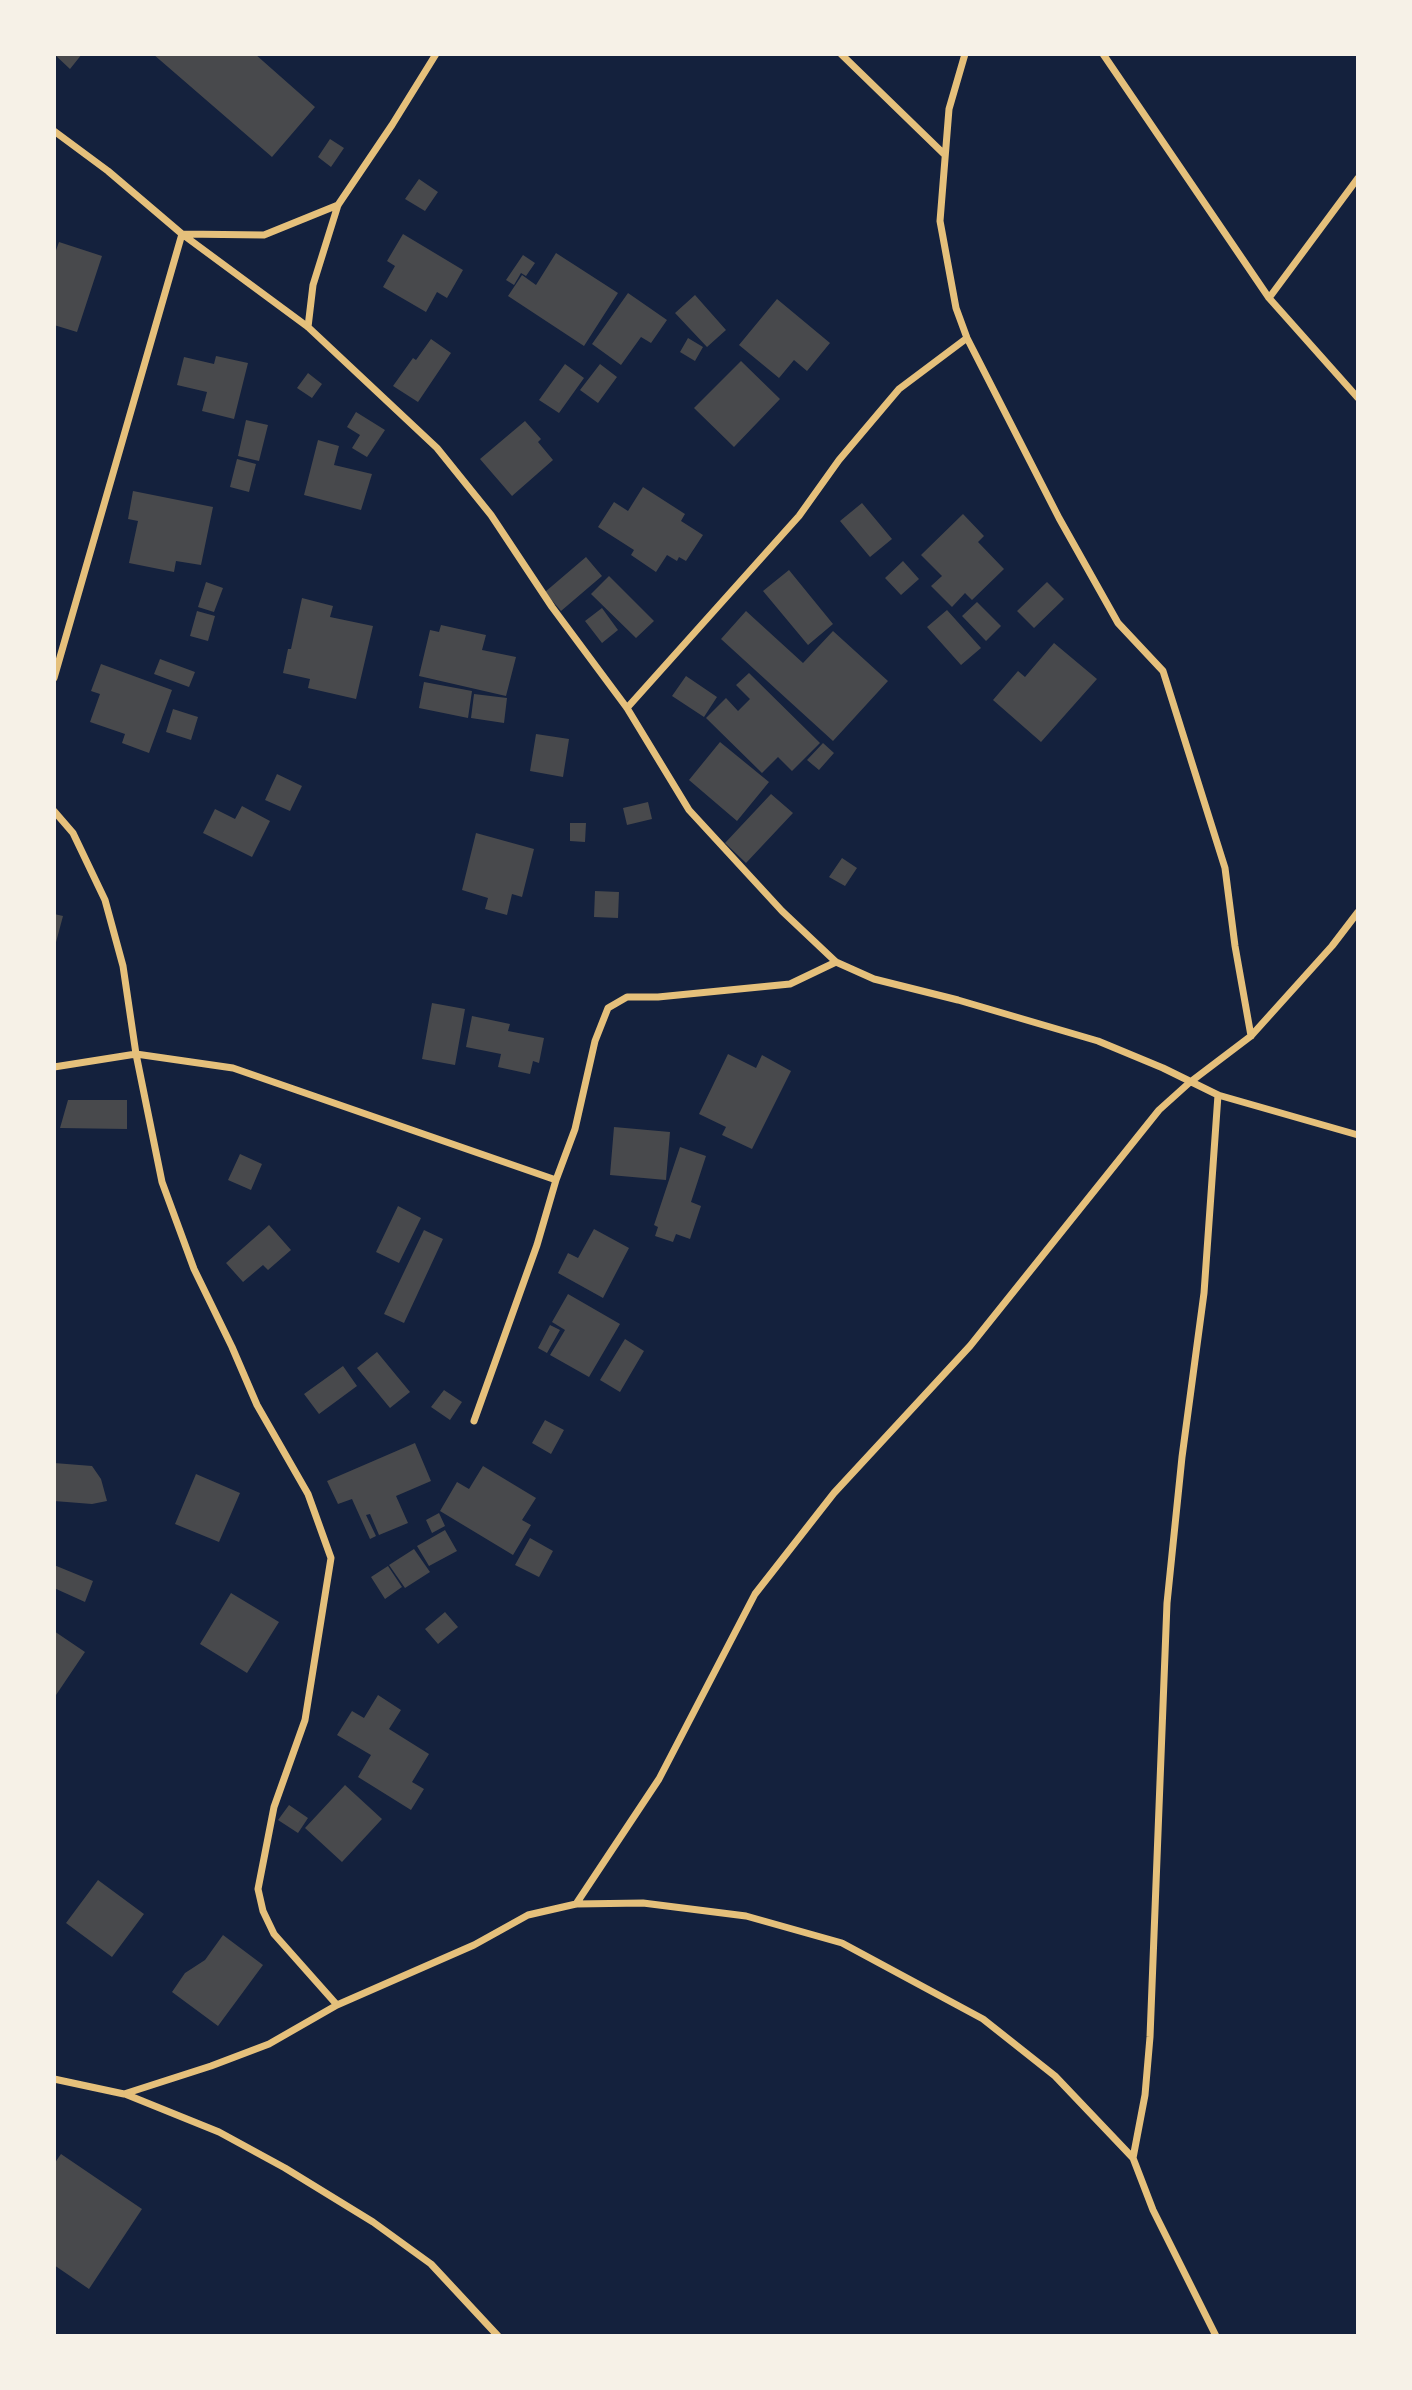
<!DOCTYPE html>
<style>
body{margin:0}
#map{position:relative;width:1412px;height:2390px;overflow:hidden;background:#14213d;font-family:"Asap Condensed",sans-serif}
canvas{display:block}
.frame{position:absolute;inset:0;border:56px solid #f6f1e7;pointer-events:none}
</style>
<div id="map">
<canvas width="1412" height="2390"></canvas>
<div class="frame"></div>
</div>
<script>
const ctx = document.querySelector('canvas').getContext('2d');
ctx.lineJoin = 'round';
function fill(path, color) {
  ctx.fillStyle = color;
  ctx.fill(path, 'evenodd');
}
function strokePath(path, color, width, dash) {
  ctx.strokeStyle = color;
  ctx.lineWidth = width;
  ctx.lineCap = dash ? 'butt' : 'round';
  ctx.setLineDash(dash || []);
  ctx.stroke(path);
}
fill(new Path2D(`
 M54,54H82L70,69Z
 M153,54H255L315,107L272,157Z
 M330,139L344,148L331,167L318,157Z
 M419,179L438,192L425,211L405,199Z
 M403,234L463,270L447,298L437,292L426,312L383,287L395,266L387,261Z
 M59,242L102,256L77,332L54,325V256Z
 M556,253L618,293L584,346L508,296L522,275L536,285Z
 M523,255L535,263L526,276L521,273L514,285L506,280Z
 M628,293L667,320L651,343L641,337L621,365L592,344Z
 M695,295L726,330L707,347L675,313Z
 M777,299L830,343L807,371L794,360L779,378L739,345Z
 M688,338L703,347L695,361L680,352Z
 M431,339L451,353L418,402L393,386L413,358L416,360Z
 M216,356L248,363L234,419L202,411L207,392L177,385L184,357L214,364Z
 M741,361L780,399L734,447L694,408Z
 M565,364L584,378L559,413L539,400Z
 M600,364L617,377L598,403L580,390Z
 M308,373L322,384L312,398L297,388Z
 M356,412L385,430L367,457L352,448L360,435L347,427Z
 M246,420L268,425L259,461L238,456Z
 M525,421L541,439L538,442L553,460L512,496L480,459Z
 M318,440L339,446L334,465L372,474L361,510L304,495Z
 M237,459L256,464L249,492L230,487Z
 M643,487L685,514L681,521L703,535L686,561L679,557L677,561L667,555L656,572L631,555L634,550L598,527L614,502L628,511Z
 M133,491L213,507L201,565L176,561L174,572L129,563L138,521L128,519Z
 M862,503L892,539L870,557L840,521Z
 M963,514L984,536L978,542L1004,569L972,600L965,593L952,607L931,586L942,576L921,555Z
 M586,557L602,576L561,611L545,592Z
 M903,561L919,579L901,595L885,578Z
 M789,570L833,624L808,645L763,591Z
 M609,576L654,621L636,638L591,594Z
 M206,582L223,588L214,612L198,607Z
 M1047,582L1064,599L1034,628L1017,611Z
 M302,598L333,606L330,617L373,626L356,699L308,688L310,679L283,673L288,649H291Z
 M977,602L1001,626L986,641L962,616Z
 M602,608L618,630L602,643L585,621Z
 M947,610L981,648L961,665L927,627Z
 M197,611L215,616L208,641L190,636Z
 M746,611L803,663L833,631L888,681L833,741L721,639Z
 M441,625L486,635L482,650L516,657L506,696L419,676L430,630L439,632Z
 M1054,643L1097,679L1041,742L993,700L1018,671L1025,677Z
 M160,659L195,672L189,687L154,674Z
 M101,664L172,690L149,753L122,743L125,734L90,722L100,694L91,691Z
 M749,673L820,743L792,771L778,757L762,773L706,718L726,698L738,711L750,699L736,685Z
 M686,676L717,697L704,717L672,696Z
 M424,682L472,691L468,718L419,708Z
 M474,694L507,698L504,723L471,718Z
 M173,709L198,717L191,740L166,732Z
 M536,734L569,739L563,777L530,771Z
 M720,742L769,782L737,821L689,780Z
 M823,743L834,753L819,770L807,760Z
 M277,774L302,786L290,811L265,800Z
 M771,794L793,813L746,863L725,843Z
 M648,802L652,819L627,825L623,808Z
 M242,806L270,821L252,857L203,833L215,809L235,819Z
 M570,823H586L585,842L570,841Z
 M476,833L534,849L522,897L512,894L507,915L485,909L488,898L462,890Z
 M842,858L857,868L845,886L829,877Z
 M595,891L619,892L618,918L594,917Z
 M54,914L63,916L55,946H54Z
 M432,1003L465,1009L455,1065L422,1059Z
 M472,1016L510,1024L508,1031L544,1038L539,1063L533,1061L530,1074L498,1067L501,1054L466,1047Z
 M728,1054L756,1068L762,1055L791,1071L752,1149L722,1135L726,1127L699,1114Z
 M68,1100H127V1129L60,1128Z
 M614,1127L670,1132L666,1180L610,1175Z
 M680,1147L706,1156L691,1202L701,1206L690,1239L676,1234L673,1242L655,1236L658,1227L654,1225Z
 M240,1154L262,1164L251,1190L228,1180Z
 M398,1206L421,1218L399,1263L376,1252Z
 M269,1225L291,1250L268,1270L263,1265L243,1282L226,1263Z
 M594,1229L629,1248L603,1298L558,1273L568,1253L578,1258Z
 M424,1230L443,1239L404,1323L384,1314Z
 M568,1294L620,1324L589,1377L550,1355L565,1330L552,1322Z
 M550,1325L560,1330L547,1353L538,1348Z
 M625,1339L644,1351L620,1392L600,1380Z
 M377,1352L410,1392L390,1408L357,1368Z
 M343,1366L357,1386L319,1414L304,1394Z
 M444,1390L462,1402L450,1420L431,1407Z
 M545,1420L564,1430L551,1454L532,1443Z
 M415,1443L431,1481L396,1496L408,1523L379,1535L370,1514L366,1515L376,1536L370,1539L352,1499L338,1504L327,1481Z
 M54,1463L92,1466L101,1479L107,1501L92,1504L54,1501Z
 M483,1466L536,1498L522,1520L531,1525L513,1555L440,1511L457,1482L469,1489Z
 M196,1474L240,1493L219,1542L175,1524Z
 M439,1513L445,1526L432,1533L426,1520Z
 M445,1530L457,1551L429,1566L417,1546Z
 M530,1538L553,1551L539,1577L515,1565Z
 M414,1549L430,1572L405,1588L389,1565Z
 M54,1565L93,1581L85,1602L54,1588Z
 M388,1566L402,1587L385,1599L371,1577Z
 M231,1593L279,1622L247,1673L200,1644Z
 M445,1612L458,1627L438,1644L425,1629Z
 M54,1631L85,1652L54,1698Z
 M378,1695L401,1710L389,1729L429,1754L412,1782L424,1789L411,1810L358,1777L371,1755L337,1735L352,1711L364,1718Z
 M345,1785L382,1819L342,1862L305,1828Z
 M289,1805L308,1818L298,1833L278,1820Z
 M98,1880L144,1914L112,1957L66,1923Z
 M223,1935L263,1965L218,2026L172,1992L185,1973L205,1960Z
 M61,2154L142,2209L89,2289L54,2265V2164Z`), '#48494c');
strokePath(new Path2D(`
 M841,54L945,155
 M965,54L949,109L940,221L956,308L967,338L1059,518L1118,623L1163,671L1225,868L1235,946L1251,1036
 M1103,54L1269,298L1358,398
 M54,131L108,171L182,234L308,327L437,448L491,515L552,607L627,708L689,810L782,911L836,962L874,979L958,1000L1098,1041L1163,1068L1218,1095L1358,1135
 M1269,298L1358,178
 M308,327L313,285L338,205L392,125L436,54
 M54,678L182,234L264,235L338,205
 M627,708L799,516L839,460L899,389L967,338
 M54,811L73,833L105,900L123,966L136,1054L162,1182L194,1269L232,1347L257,1405L308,1494L331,1558L305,1720L274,1807L258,1889L263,1911L274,1934L337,2005
 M54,1067L136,1054L233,1068L556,1180
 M474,1421L537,1245L556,1180L575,1129L595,1041L608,1008L627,997H658L790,984L836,962
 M576,1904L659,1779L755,1594L834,1493L970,1346L1159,1110L1189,1083L1251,1036L1332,946L1358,912
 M54,2079L124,2094L211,2066L269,2044L337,2005L474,1945L528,1915L576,1904L643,1903L746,1916L842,1943L983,2019L1055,2076L1133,2158L1153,2210L1216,2336
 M125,2094L219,2132L285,2168L373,2222L431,2264L498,2336
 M1133,2158L1145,2095L1150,2037L1167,1603L1182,1457L1204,1293L1218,1095`), '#e5c07b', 7);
</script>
